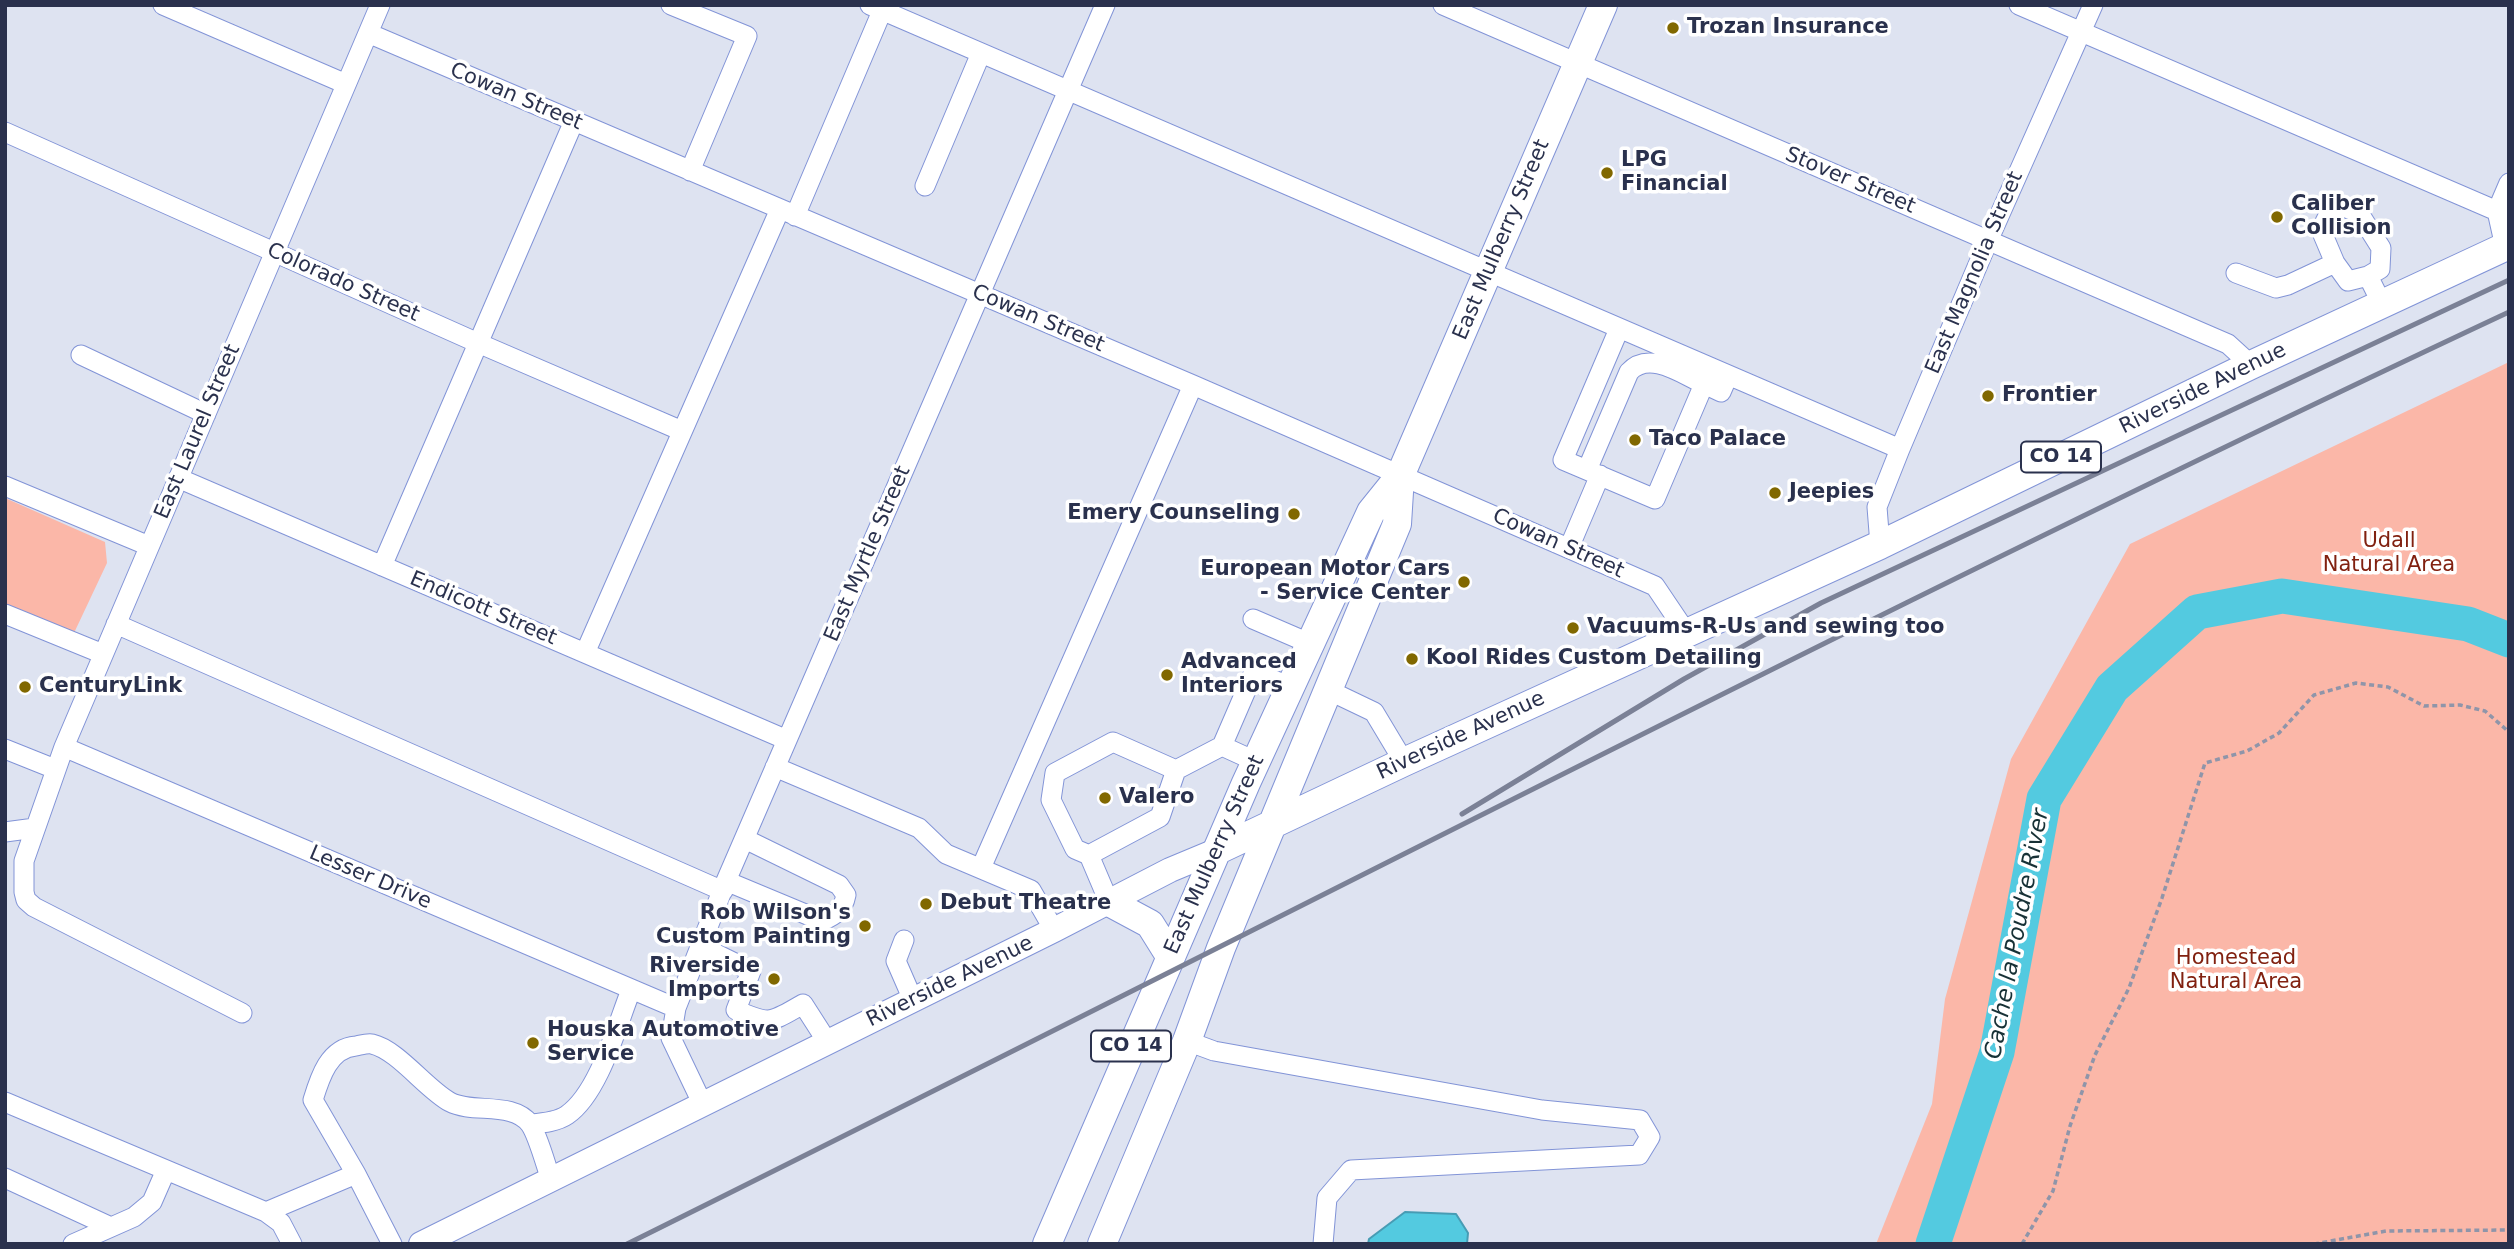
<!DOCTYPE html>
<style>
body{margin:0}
#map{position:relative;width:2514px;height:1249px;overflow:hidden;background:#dee3f1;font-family:"DejaVu Sans",sans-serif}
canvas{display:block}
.frame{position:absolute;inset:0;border:7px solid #2a314d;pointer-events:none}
</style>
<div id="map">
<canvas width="2514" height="1249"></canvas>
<div class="frame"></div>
</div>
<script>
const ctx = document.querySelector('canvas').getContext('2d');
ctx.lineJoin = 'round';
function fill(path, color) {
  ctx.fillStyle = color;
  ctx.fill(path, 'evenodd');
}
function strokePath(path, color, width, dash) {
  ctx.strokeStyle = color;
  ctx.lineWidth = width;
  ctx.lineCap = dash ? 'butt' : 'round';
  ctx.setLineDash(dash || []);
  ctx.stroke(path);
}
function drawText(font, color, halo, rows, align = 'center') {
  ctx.font = font + ' "DejaVu Sans",sans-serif';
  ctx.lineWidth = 7;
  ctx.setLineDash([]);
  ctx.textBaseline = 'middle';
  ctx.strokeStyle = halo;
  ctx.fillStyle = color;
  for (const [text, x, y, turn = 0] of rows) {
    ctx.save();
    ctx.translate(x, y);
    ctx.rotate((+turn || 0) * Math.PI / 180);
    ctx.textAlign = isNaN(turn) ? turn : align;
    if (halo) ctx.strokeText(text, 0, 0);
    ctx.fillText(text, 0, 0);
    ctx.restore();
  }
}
fill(new Path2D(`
 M2509,362V1244H1876L1932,1104L1945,999L2011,759L2130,544Z
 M5,498L105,542L107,563L74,633L5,604Z`), '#fbb7a8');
const water = new Path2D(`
 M1405,1212L1456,1214L1468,1233L1467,1244H1368L1369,1239Z`);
fill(water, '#53cae0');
strokePath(water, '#479cb4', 2);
strokePath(new Path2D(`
 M1933,1244L1997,1052L2044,799L2112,688L2197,612L2282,596L2468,624L2509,640`), '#53cae0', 35);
const minor = new Path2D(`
 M163,5L346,84
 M671,5L747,36L690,171
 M870,5L1900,449
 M1443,5L2228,344L2251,365
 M2019,5L2497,211
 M368,33L1193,385L1655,586L1686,632
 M5,132L478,343L682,431
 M925,186L981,53
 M795,216L882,11
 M2505,247L2497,211L2509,183
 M2236,273L2276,288L2288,285L2335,263
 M2368,276L2348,281L2335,263L2321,230L2330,212L2336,204L2359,213L2381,248L2380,269L2368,276L2382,304
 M81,355L206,414
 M1704,384L1721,392L1728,376
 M1587,470L1629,372C1649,350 1682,374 1704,384L1655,499L1563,460L1619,329
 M178,478L787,740
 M5,486L149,546
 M1880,545L1877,507L1900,449L1988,241L2093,5
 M1569,548L1600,475
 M382,566L574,121
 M5,614L103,654
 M1253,619L1311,644
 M116,624L723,891
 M585,653L780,209
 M1328,690L1374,712L1404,762
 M1222,746L1257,762
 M64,747L676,1008
 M5,749L55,769
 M775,767L919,828L946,854L1031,890L1054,930
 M5,832L35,828
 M1089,855L1160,817L1176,770
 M981,868L1193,385
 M726,881L822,921C836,915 843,910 846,895L839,885L745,839
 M1109,902L1089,855L1075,849L1051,800L1055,773L1113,742L1176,770L1222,746L1254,672L1291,687
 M904,940L896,961L913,1000
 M700,946L751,971L736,1010C771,1026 771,1022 803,1004L828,1043
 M242,1013L34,907L26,900L24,892V861L64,747L380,5
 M1187,1041L1214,1051L1542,1110L1640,1120L1650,1137L1639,1155L1351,1170L1327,1198L1323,1244
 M5,1102L266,1212L281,1223L292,1244
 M703,1105L671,1038L676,1008L726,881L1105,5
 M530,1124C542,1123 557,1122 567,1115C599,1093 617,1025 631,990
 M356,1174L313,1100C320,1077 329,1048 356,1046C361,1045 368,1043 372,1044C398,1050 426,1089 450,1102C473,1114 513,1101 530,1124C538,1135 546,1166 551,1180
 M5,1178L111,1227
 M266,1212L356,1174L392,1244
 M73,1244L134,1217L152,1202L166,1170`);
const major = new Path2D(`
 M421,1244L1054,930L1170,870L1218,850`);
const highway = new Path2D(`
 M1218,850L1404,762L1880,545L2251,365L2509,245
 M1109,902L1150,924L1170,956
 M1047,1244L1246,783L1371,512L1400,476L1603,5
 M1102,1244L1187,1041L1221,948L1397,524L1400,476`);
strokePath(minor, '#8294d7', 21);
strokePath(major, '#8294d7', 26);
strokePath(highway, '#8294d7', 30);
strokePath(new Path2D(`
 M2022,1244L2053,1191L2070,1126L2095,1055L2129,988L2162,898L2205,763L2247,751L2279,733L2314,695L2356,683L2388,687L2424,706L2460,705L2485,711L2509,732
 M2314,1244L2386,1231L2509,1230`), '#8f95a9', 3.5, [5, 3.5]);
strokePath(minor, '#fff', 19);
strokePath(major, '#fff', 24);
strokePath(highway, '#fff', 28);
strokePath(new Path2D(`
 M1462,814L1684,679L1821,603L2509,280
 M627,1244C1254,933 1875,609 2509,312`), '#7b8196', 5);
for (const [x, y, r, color] of [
 [1673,28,7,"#816800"],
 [1607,173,7,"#816800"],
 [2277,217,7,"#816800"],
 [1988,396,7,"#816800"],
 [1635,440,7,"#816800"],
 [1775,493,7,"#816800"],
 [1294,514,7,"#816800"],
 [1464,582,7,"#816800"],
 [1573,628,7,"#816800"],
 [1412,659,7,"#816800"],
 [1167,675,7,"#816800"],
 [25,687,7,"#816800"],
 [1105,798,7,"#816800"],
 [926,904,7,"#816800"],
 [865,926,7,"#816800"],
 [774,979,7,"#816800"],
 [533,1043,7,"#816800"]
]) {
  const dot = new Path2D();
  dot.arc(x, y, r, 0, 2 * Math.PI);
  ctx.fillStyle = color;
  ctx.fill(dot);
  strokePath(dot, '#fff', 2.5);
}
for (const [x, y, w] of [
 [2061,457,80],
 [1131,1046,80]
]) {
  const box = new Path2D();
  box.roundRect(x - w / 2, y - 15.5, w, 31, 5);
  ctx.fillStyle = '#fff';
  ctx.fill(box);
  strokePath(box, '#2a314d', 2);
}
drawText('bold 19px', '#2a314d', null, [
 ["CO 14",2061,457],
 ["CO 14",1131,1046]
]);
drawText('bold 21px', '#2a314d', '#fff', [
 ["Trozan Insurance",1687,28],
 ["LPG",1621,161],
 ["Financial",1621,185],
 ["Caliber",2291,205],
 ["Collision",2291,229],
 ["Frontier",2002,396],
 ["Taco Palace",1649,440],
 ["Jeepies",1789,493],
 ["Emery Counseling",1280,514,"right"],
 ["European Motor Cars",1450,570,"right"],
 ["- Service Center",1450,594,"right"],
 ["Vacuums-R-Us and sewing too",1587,628],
 ["Kool Rides Custom Detailing",1426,659],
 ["Advanced",1181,663],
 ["Interiors",1181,687],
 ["CenturyLink",39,687],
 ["Valero",1119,798],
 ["Debut Theatre",940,904],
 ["Rob Wilson's",851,914,"right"],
 ["Custom Painting",851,938,"right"],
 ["Riverside",760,967,"right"],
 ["Imports",760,991,"right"],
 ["Houska Automotive",547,1031],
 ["Service",547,1055]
], 'left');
drawText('21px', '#2a314d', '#fff', [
 ["Cowan Street",516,97,23],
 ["Stover Street",1850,181,23],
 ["East Mulberry Street",1502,240,-67],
 ["East Magnolia Street",1975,273,-67],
 ["Colorado Street",343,283,24],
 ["Cowan Street",1038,319,23],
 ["Riverside Avenue",2203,389,-26],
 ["East Laurel Street",198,432,-67],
 ["Cowan Street",1558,544,24],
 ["East Myrtle Street",868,554,-67],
 ["Endicott Street",483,609,23],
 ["Riverside Avenue",1461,736,-25],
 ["East Mulberry Street",1215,855,-66],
 ["Lesser Drive",370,878,23],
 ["Riverside Avenue",950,982,-26]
]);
drawText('21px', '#812110', '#fff', [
 ["Udall",2389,542],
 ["Natural Area",2389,566],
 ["Homestead",2236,959],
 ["Natural Area",2236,983]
]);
drawText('italic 23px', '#173136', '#fff', [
 ["Cache la Poudre River",2018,934,-79]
]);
</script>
